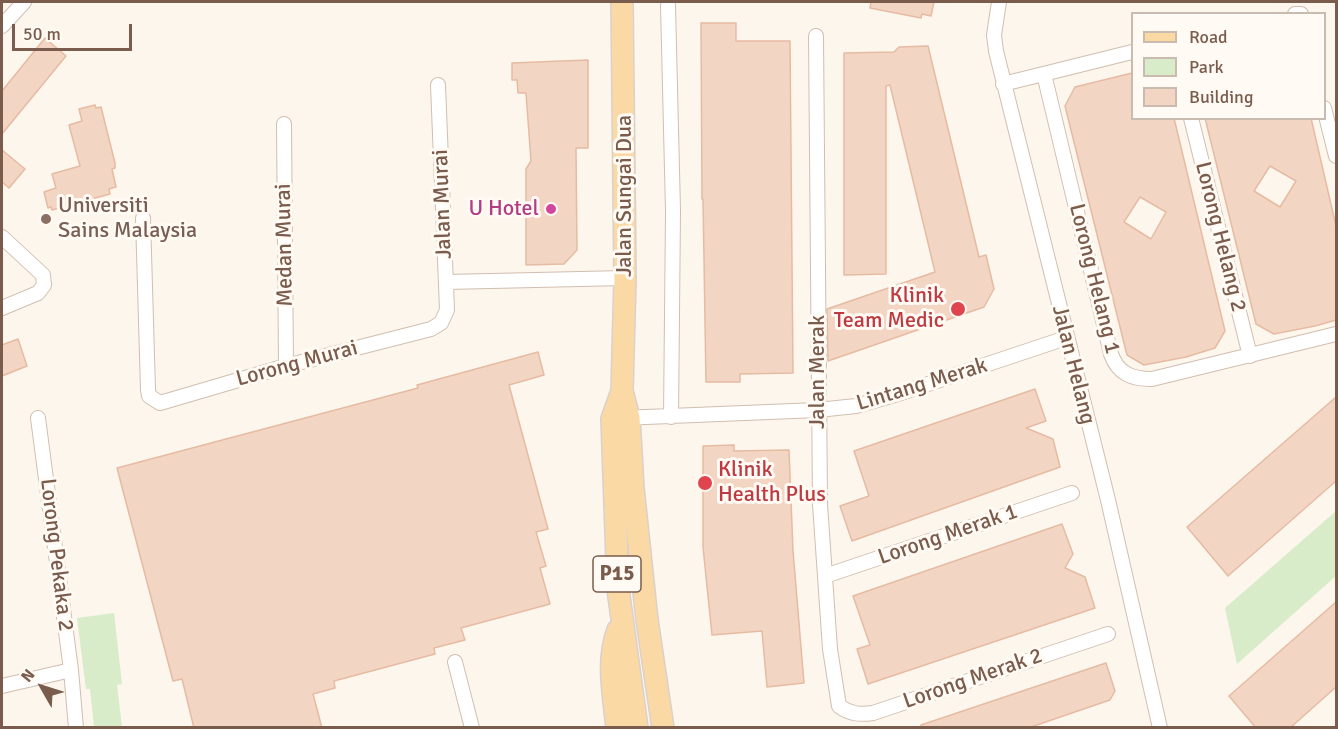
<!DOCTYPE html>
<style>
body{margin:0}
#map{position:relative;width:1338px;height:729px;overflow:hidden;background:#fdf6ec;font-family:Signika,sans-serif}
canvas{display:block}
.frame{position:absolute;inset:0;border:3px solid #7a5c4d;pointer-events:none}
.legend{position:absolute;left:1131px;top:12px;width:195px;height:108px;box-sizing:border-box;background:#fffaf3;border:2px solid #cabbb1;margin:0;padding:8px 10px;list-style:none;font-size:18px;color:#7a5c4d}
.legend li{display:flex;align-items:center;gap:12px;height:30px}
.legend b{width:30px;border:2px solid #cabbb1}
.north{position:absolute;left:12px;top:657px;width:60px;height:60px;-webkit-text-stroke:4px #fffaf3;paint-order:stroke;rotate:309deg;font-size:16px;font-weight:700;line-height:24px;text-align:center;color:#7a5c4d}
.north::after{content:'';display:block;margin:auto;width:21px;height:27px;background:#7a5c4d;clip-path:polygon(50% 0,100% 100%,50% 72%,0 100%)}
.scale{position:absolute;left:12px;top:24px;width:120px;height:27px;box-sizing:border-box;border:3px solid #7a5c4d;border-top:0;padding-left:8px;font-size:18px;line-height:21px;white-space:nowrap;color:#7a5c4d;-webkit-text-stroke:4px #fffaf3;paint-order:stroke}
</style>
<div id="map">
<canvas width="1338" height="729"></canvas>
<div class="frame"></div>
<ul class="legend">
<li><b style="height:8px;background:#fbd9a5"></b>Road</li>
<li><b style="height:16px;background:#d8ecc9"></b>Park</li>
<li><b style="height:16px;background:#f3d5c3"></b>Building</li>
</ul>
<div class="north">N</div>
<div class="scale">50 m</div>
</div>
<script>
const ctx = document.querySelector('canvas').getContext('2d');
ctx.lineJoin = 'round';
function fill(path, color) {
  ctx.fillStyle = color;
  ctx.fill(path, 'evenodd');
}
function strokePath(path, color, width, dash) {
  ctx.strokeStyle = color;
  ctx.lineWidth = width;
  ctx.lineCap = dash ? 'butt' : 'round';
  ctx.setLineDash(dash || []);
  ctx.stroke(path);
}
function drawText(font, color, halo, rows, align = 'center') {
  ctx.font = font + ' Signika,sans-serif';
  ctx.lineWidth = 6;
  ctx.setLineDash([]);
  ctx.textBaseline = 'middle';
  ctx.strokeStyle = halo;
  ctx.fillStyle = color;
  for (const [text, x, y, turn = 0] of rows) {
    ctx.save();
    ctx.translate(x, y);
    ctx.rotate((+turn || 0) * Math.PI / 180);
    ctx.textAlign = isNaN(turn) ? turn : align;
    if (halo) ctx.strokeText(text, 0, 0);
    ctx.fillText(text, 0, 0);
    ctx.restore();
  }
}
fill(new Path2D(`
 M1336,511V576L1237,664L1225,608Z
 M114,613L122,684L117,685L122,727H94L90,689H86L77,618Z`), '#d8ecc9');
const building = new Path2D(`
 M871,2H934L931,16L922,14L921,18L870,8Z
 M701,23H736V41H790L793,373L740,374V382H706L703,199H702Z
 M45,38L66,56L2,134V91Z
 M928,46L979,257L986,255L994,289L984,307L828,361L827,309L935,272L890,85L886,86V274L844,275V53L894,52L899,47Z
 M588,60V148H576L577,250L564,264L526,265V169L531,161L526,93H518L517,80H512V63Z
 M1132,73V118H1174L1225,331L1215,348L1186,357L1144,365L1127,355L1065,106L1075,87ZM1140,197L1166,212L1151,239L1124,222Z
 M95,105L96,108L101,107L115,163V168L112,169L116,187L109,189L110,194L52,210L51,207L48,208L44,192L56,188L52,174L80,166L69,125L82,121L79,109Z
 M1205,118H1311L1336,226V320L1315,326L1274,334L1256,324ZM1270,166L1296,181L1280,207L1254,191Z
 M2,150L25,169L9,188L2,182Z
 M18,339L27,366L2,376V345Z
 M538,352L544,375L509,385L548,529L536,532L546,566L540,568L550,604L461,628L465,640L434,648L435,654L334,681L335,688L313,694L322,728H194L182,679L173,681L117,468L418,388L417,385Z
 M1035,389L1046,421L1026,428L1053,439L1060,467L852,541L840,506L869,496L854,451Z
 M1336,397V481L1228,576L1187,527Z
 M734,445V451L789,450L793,551L804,683L767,687L762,631L712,635L703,547V446Z
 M1062,524L1073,554L1065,568L1085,577L1095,608L868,684L857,649L870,645L853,596Z
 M1336,602V687L1290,728H1256L1229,696Z
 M1106,663L1115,691L1110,700L1028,728H921V725Z`);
fill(building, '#f3d5c3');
strokePath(building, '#e6bba3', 1.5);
const minor = new Path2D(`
 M999,2L994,35L996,51L1108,500L1160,728
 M668,5L673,211L671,417
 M1295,14H1301
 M2,26L24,2
 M816,36L820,504L830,649L839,706C850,714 860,715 873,713L1108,634
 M1044,74L1111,354C1118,374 1132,379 1152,379L1336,334
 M1003,84L1132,52
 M1324,108L1336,156
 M1191,118L1250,356
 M284,124L286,366
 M143,218L148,390L149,396L160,403L286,366L431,329L441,323L447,310L438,85
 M2,237L43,275L44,285L38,293L2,308
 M446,282L625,278
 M38,418L71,670L76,728
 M621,418L818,410L856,406L898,394L1066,338
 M825,576L1072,493
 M455,662L472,728
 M2,686L71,670`);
const primary = new Path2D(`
 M622,2L625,278L622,391L629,418L633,488L647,620L663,728
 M622,391L612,419L618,589L637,728
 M617,728C614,696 606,661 618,630`);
strokePath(minor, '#d1beb0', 16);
strokePath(primary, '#dad1cd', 24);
strokePath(minor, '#fff', 14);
strokePath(primary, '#fbd9a5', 21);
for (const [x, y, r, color] of [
 [551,209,6,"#d1479c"],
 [46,219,6,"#8d6e63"],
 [958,309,8,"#e0444e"],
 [705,483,8,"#e0444e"]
]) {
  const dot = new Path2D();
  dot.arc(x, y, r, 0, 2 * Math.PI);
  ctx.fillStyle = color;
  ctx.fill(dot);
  strokePath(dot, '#fffaf3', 2);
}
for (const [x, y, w] of [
 [617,574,48]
]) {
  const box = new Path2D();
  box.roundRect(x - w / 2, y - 18, w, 36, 4.5);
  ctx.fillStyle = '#fffaf3';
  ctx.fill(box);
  strokePath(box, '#7a5c4d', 1.5);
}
drawText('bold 21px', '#7a5c4d', null, [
 ["P15",617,574]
]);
drawText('22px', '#7a5c4d', '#fffaf3', [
 ["Jalan Sungai Dua",625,196,-90],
 ["Jalan Murai",443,204,-92],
 ["Lorong Helang 2",1220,237,76],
 ["Medan Murai",285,245,-91],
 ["Lorong Helang 1",1094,279,76],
 ["Lorong Murai",297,364,-15],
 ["Jalan Helang",1073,365,76],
 ["Jalan Merak",818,372,-90],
 ["Lintang Merak",922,385,-17],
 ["Lorong Merak 1",948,535,-19],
 ["Lorong Pekaka 2",56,555,83],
 ["Lorong Merak 2",973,679,-19]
]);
drawText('22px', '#785e54', '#fffaf3', [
 ["Universiti",58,206],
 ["Sains Malaysia",58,231]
], 'left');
drawText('22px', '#b23c85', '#fffaf3', [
 ["U Hotel",539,209]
], 'right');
drawText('22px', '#be3a42', '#fffaf3', [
 ["Klinik",944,296],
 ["Team Medic",944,321],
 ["Klinik",718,470,"left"],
 ["Health Plus",718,495,"left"]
], 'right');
</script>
